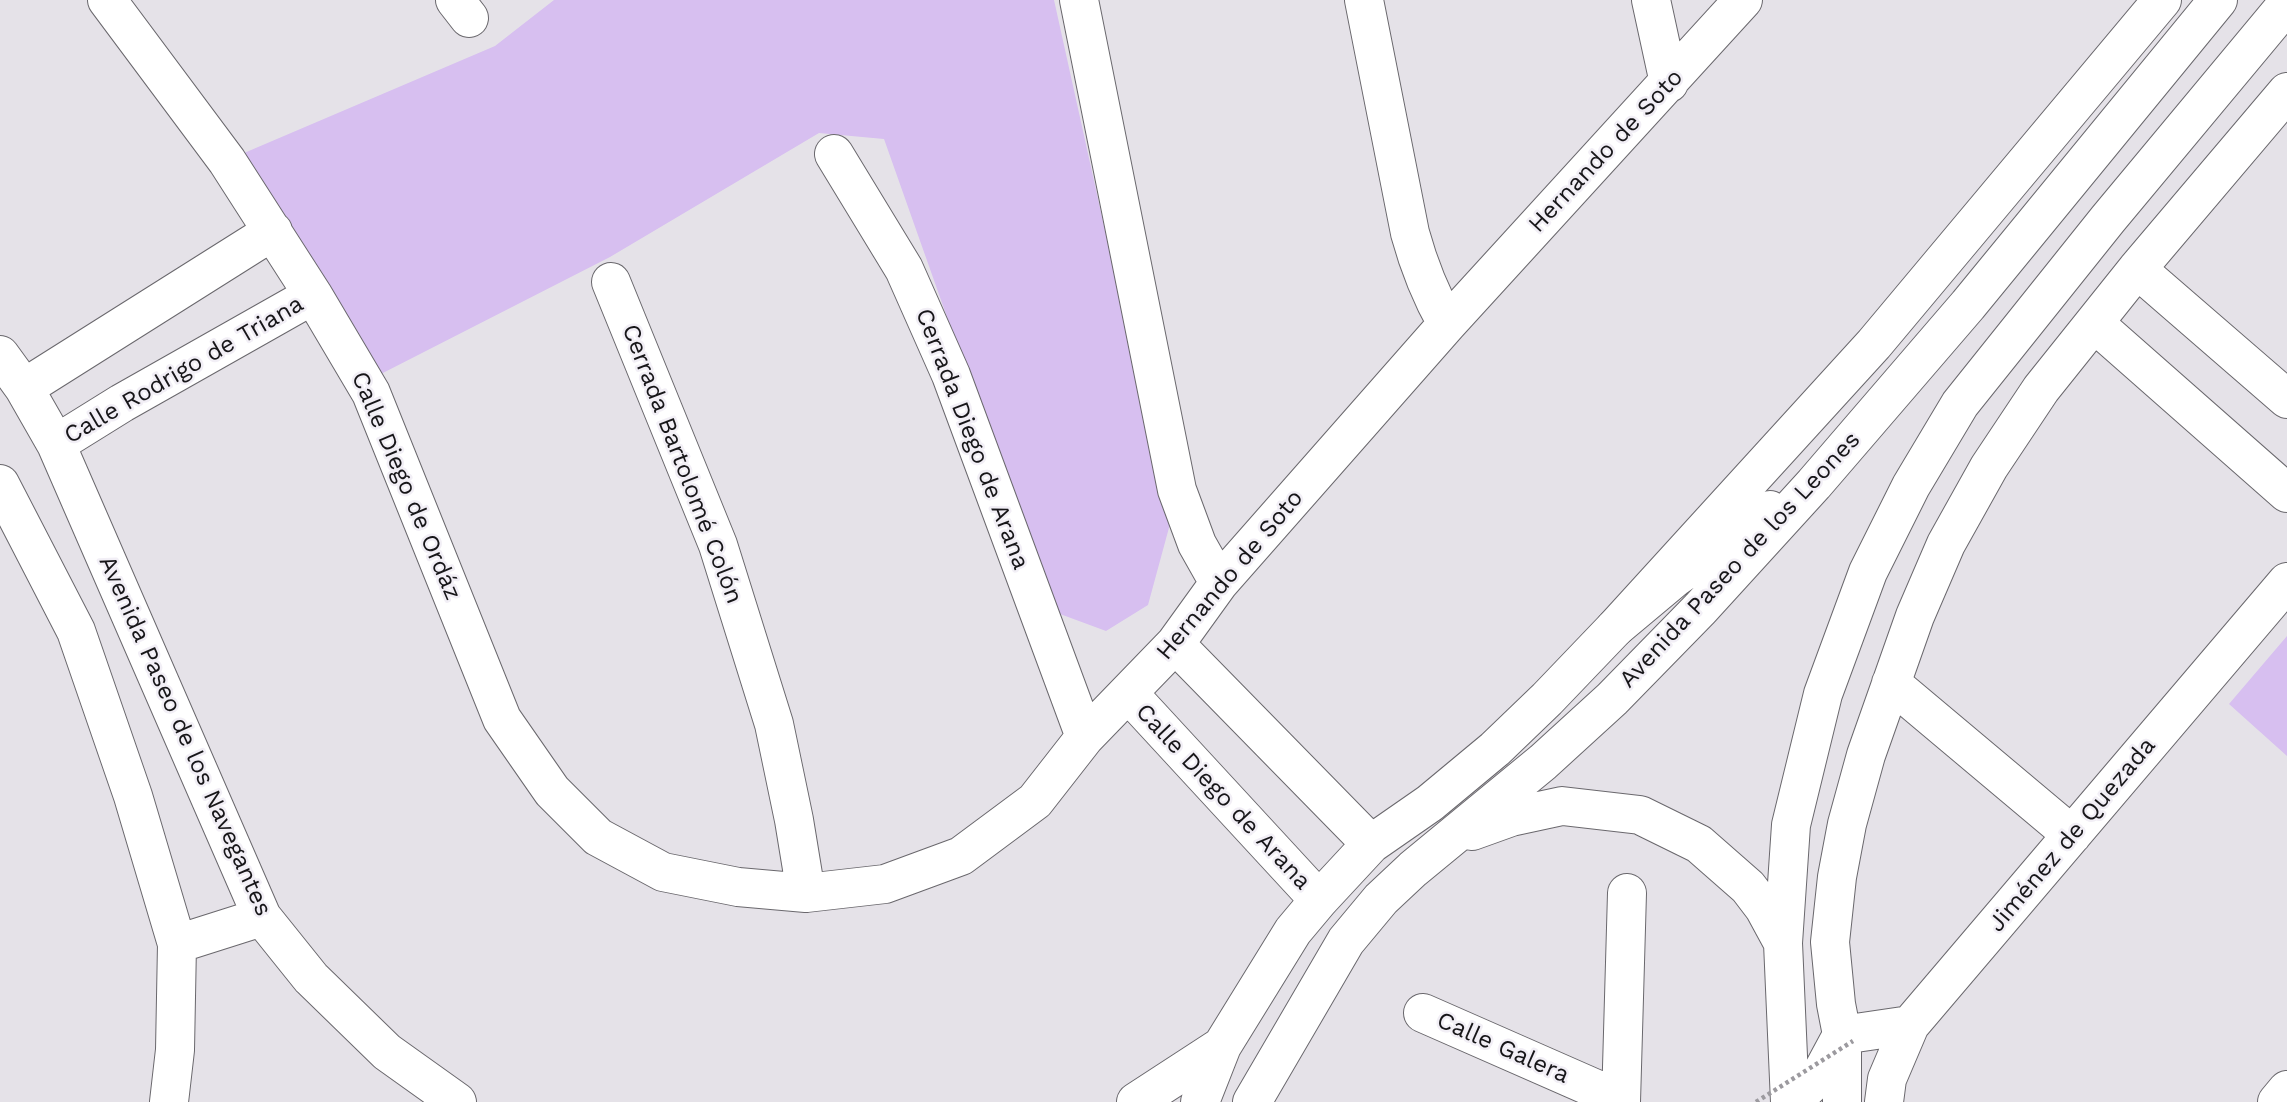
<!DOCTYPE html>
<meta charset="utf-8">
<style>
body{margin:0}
canvas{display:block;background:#e5e2e8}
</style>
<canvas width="2287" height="1102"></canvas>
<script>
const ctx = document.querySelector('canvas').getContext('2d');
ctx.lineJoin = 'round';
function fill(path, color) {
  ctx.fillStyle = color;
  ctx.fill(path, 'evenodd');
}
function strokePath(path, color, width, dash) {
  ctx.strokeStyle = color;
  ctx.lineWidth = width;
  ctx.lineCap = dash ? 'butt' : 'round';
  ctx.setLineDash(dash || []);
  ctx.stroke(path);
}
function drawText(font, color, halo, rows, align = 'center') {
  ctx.font = font + ' "Work Sans",sans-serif';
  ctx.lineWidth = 5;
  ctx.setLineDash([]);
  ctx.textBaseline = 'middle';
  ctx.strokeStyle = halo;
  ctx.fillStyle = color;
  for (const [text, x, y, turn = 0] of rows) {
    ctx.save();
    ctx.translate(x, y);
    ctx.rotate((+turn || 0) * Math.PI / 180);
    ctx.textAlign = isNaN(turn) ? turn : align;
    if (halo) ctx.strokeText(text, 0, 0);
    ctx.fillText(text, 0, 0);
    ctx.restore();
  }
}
fill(new Path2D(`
 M554,0H1054L1170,524L1148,605L1106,631L1060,614L1011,498L884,139L819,133L610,257L375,377L237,156L495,46Z
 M2287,636V756L2229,704Z`), '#d7bff0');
const minor = new Path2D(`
 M107,0L227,161L313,295L371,393L502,719L552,791L598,837L663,872L738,887L806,893L885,884L961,856L1035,801L1085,737L1175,644L1219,583L1447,324L1743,0
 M455,0L469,18
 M1079,0L1177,490L1197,544L1219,583
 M1364,0L1410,233C1419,266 1430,294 1447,324
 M1651,0L1669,83
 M834,154L904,269L951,375L1085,737
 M2137,269L2287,399
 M611,282L718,545L774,724L794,820L806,893
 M2094,323L2287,493
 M0,355L24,388L56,444L262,917L311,978L387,1052L457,1102
 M24,388L273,231
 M56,444L122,403L313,295
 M0,484L76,631L133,796L177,944L175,1050L169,1102
 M1175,644L1371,844
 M1891,683L2072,835
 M1128,693L1319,900
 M177,944L262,917
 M1423,1013L1621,1100
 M1842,1035L1910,1025
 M1136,1102L1222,1046
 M1200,1102L1222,1046L1293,931L1319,900L1371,844L1430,803L1495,749L1547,699L1615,628L1874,344L2162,0
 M1621,1102L1627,893
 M1842,1102V1035L1836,1004L1830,942L1837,877L1847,824L1866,755L1915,616L1946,544L1989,467L2041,389L2137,269L2287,92
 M1884,1102L1887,1079L1910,1025L2287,582
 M2277,1102L2287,1090`);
const major = new Path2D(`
 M1615,628L1676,577L1770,510
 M1472,831L1511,817L1562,806L1640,815L1699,844L1748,887L1764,908L1783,943
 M1252,1102L1346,941L1381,899L1413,869L1543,762L1612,699L1700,609L1814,484L1968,305L2218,0
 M1790,1102L1783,943L1791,825L1823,694L1868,572L1911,486L1960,404L2108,219L2287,4
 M1792,1102L1821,1074L1842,1035`);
strokePath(minor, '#6a686d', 40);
strokePath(major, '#6a686d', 40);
strokePath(minor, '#fff', 38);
strokePath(major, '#fff', 38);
strokePath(new Path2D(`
 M1756,1102L1853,1041`), '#9c9a9f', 4.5, [3.5, 3.5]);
drawText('24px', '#171619', '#f2eff6', [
 ["Hernando de Soto",1606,151,-47],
 ["Calle Rodrigo de Triana",184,370,-30],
 ["Cerrada Diego de Arana",972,439,69],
 ["Cerrada Bartolomé Colón",682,464,69],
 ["Calle Diego de Ordáz",406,486,67],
 ["Avenida Paseo de los Leones",1740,560,-47],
 ["Hernando de Soto",1230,575,-50],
 ["Avenida Paseo de los Navegantes",185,736,66],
 ["Calle Diego de Arana",1223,797,47],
 ["Jiménez de Quezada",2072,835,-50],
 ["Calle Galera",1503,1048,24]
]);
</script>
